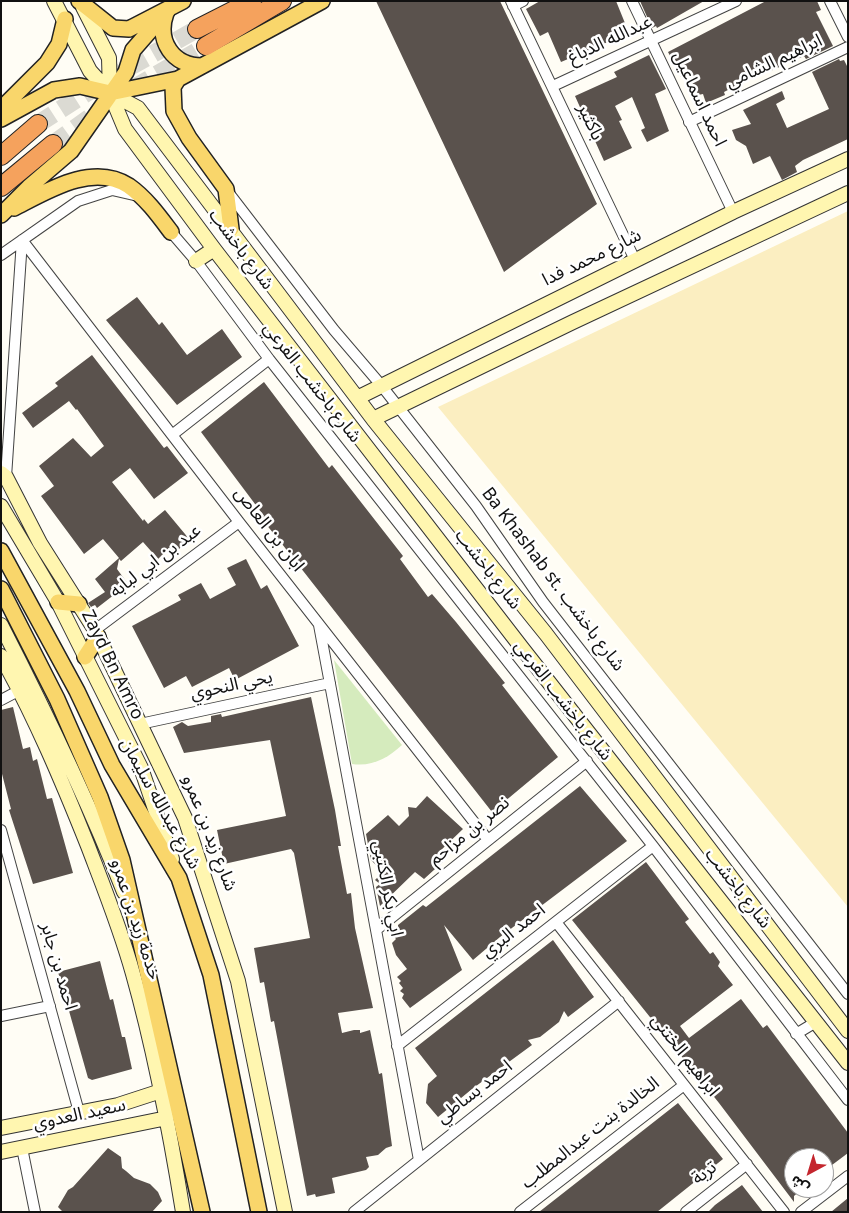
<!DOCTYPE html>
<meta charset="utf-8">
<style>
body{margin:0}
#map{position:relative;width:849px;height:1213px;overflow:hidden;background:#fffdf5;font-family:Georgia,"Noto Sans Arabic",serif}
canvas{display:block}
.frame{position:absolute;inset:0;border:2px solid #111;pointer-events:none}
.north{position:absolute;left:784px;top:1148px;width:50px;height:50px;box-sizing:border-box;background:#fff;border:1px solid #a0a0a0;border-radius:50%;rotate:219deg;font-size:14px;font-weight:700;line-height:20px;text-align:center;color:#111}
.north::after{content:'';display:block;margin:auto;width:18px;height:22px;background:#c4262e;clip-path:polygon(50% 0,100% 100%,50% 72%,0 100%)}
</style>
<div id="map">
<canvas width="849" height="1213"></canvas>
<div class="frame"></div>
<div class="north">ش</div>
</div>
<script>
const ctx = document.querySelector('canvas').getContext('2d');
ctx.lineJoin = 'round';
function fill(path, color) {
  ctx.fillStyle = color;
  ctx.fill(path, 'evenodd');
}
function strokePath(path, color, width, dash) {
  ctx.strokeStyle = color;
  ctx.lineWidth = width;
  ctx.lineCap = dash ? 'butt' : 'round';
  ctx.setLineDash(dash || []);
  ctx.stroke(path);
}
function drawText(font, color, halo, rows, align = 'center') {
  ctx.font = font + ' Georgia,"Noto Sans Arabic",serif';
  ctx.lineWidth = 5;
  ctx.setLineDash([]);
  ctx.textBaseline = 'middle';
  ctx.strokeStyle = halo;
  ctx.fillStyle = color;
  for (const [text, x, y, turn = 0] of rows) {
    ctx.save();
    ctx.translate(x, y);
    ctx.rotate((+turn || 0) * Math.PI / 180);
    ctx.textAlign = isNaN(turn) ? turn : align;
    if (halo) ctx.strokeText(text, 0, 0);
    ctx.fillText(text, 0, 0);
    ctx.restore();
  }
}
fill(new Path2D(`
 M334,660L402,745C388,758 372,767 352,764Z`), '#d5ebbd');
fill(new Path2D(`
 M848,211V907L438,407Z`), '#fbeec1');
fill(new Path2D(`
 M376,1H500L597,204L504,272Z
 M540,1H616L629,33L561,62L548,32L540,36L526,9Z
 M640,1H704L657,28L656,26L652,28Z
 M766,1H817L821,10L816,12L833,46L806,59L804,56L766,73L765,71L724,92L725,95L706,103L703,94L698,95L688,74L681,77L668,52Z
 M649,55L666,89L655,94L669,131L647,142L641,130L645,128L632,97L615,106L622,120L619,121L632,148L604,161L575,96L617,77L614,72Z
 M839,59L840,61L844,60L848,68V139L803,160L795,166L797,172L782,180L770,156L753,164L746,146L736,140L732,130L751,124L743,110L782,91L785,99L776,104L787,128L829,109L812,72Z
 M137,297L159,325L162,322L187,355L222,329L242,357L177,405L106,320Z
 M92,355L164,448L167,446L188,473L154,499L130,468L112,482L143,521L144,519L148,524L165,510L190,540L174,553L169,548L158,559L143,542L121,561L119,559L117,569L128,584L97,608L95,605L91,607L88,603L105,592L95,579L119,558L103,539L84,554L41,496L54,486L39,466L73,438L91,457L104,446L77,409L76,410L69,401L33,428L22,413L58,386L55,383Z
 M264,382L329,468L332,465L403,556L400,559L428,597L432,594L456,622L505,683L502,685L558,757L492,812L282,544L261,518L264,516L201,432Z
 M246,559L261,589L267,585L299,646L235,680L229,668L192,687L186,676L164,688L132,626L181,600L178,595L201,583L210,599L236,585L227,568Z
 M311,697L335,810L341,846H338L347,894L351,893L355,928L373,1008L338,1013L342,1033L354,1030H360V1033L370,1030L379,1074L382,1073L392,1146L386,1148L378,1155L366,1157L369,1167L366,1170L332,1178L335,1193L316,1197L315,1194L307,1196L274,1021L271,1022L264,982L260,983L254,948L310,938L294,853L291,849L224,864L217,830L286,816L270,740L184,753L173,727L182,722L188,726L211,722V716L221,714L222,717Z
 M13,707L23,749L30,747L33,761L37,759L47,799L52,798L73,873L33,884L9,810L11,809L1,770V710Z
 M580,786L627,841L500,937L473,960L444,925L462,970L410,1008L402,998L404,994L400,991L403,988L399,983L401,981L397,977L407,969L396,955L392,943L396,939L391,933L398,927V925L423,905L426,907Z
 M427,796L463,829L439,852L445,860L424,879L415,872L380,906L376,887L380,884L375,880L383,872L371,860L366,834L388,815L399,826L409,816L408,807L416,808Z
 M646,862L689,919L685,922L710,954L713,952L720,962L718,966L733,985L680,1026L689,1038L741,999L763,1028L767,1025L848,1133V1153L824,1171V1158H794V1188H803L794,1196V1202L719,1103L572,920Z
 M553,940L594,997L568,1017L564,1011L559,1022L540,1037L528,1040L532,1045L472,1089L438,1117L426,1103L428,1084L437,1076L415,1048Z
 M100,961L110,1000L113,999L122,1037H125L132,1069L92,1080L88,1078L58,972Z
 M678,1103L723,1159L692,1184L657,1212H539Z
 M108,1148L121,1157L122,1168L126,1171L134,1178L150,1184L158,1192L162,1201L152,1212H63L58,1207L68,1190L73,1187Z
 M742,1185L763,1212H708L715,1205Z
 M848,1198V1212H831Z`), '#5a524d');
strokePath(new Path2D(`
 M134,88L206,46
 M38,124L105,81L197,29
 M53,144L99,111`), '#dbdad3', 18, [18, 9]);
const street = new Path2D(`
 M511,1L635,260
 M632,1L733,212
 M830,1L848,37
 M513,6L523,1
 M553,86L736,1
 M689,122L848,47
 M228,192L334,330L381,385L476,506L543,602L848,994
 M171,232L196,261L269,359L653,846L848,1100
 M22,240L239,522L488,840
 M1,255L78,201L112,190L138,196
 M172,435L269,359
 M6,477L22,240
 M319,625L419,1160
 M95,630L239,522
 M1,700L20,690
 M140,724L330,683
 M1,830L79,1112
 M556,922L784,1212
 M376,930L587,761
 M1,1016L50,1006
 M796,1034L816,1022
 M397,1046L653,846
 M22,1148L35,1212
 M354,1212L619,1001
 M520,1212L684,1085
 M686,1212L747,1164
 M801,1212L848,1176`);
const secondary = new Path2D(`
 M54,1L90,71L110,93L125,129L214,249L522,648L848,1063
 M83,7L109,58L110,93L138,108L373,419L546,634L848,1031
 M196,261L214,249
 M357,398L733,212L848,159
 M373,419L573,322L848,193
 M1,473L6,477L40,543L95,630L185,818L238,981L285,1212
 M1,506L58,602L141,768L172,859
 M1,625C46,713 88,800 124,892
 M1,656C35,717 62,781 88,846C104,888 121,930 133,974C155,1052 170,1132 183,1212
 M1,1128L118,1105L161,1091
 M1,1152L167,1118`);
const primary = new Path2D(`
 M79,1L113,28L129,29L183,1
 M166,13C156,41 173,66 202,66
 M1,109L47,63L59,44L65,19
 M1,119L54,90L80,86L110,93L178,79
 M14,208C47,191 93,162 129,186C146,198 159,216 171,232
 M1,215L29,187L71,151L126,72L133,50L168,10
 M231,229L226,189L189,138L174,111L173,87L178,79L322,1
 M1,551L77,691L112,765L179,878L211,975L259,1212
 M1,589L57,699L100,797L122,860L202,1212
 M58,602L79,604
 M85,657L98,637`);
const highway = new Path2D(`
 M197,29L252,1
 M206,46L282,1
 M1,156L38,124
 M1,187L53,144`);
strokePath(street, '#444', 12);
strokePath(secondary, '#333', 16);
strokePath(primary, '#222', 18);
strokePath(highway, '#222', 20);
strokePath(street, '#fff', 10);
strokePath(secondary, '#fff6b0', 14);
strokePath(primary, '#f9d66b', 15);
strokePath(highway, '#f5a25d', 18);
drawText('18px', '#111', '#fff', [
 ["عبدالله الدباغ",611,42,-25],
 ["ابراهيم الشامي",775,64,-25],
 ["احمد اسماعيل",697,100,65],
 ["باكثير",588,123,65],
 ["شارع باخشب",239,251,53],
 ["شارع محمد فدا",593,260,-26],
 ["شارع باخشب الفرعي",310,384,52],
 ["ابان بن العاص",267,531,52],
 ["عبد بن ابي لبابه",157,563,-37],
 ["شارع باخشب",486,571,52],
 ["Ba Khashab st. شارع باخشب",551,581,53],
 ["Zayd Bn Amro",110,666,64],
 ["يحي النحوي",232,688,-12],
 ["شارع باخشب الفرعي",561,702,52],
 ["شارع عبدالله سليمان",158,805,61],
 ["نصر بن مزاحم",471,833,-39],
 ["شارع زيد بن عمرو",207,834,69],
 ["ابي بكر الكتبي",385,889,79],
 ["شارع باخشب",736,890,52],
 ["خدمة زيد بن عمرو",133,920,72],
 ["احمد البري",515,933,-38],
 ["احمد بن جابر",56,967,74],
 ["ابراهيم الختني",683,1057,52],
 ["احمد بساطي",476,1094,-38],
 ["سعيد العدوي",80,1117,-12],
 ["الخالدة بنت عبدالمطلب",592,1135,-38],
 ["تربة",706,1175,-38]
]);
</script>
